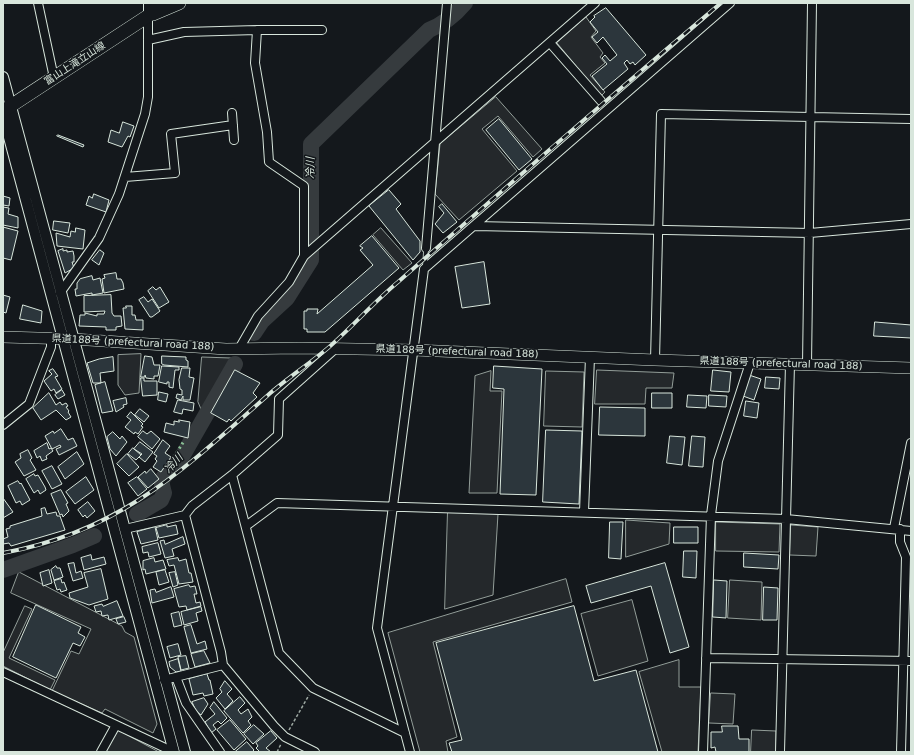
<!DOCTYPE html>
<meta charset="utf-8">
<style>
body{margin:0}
#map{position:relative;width:914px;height:755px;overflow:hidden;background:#14181c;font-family:"DejaVu Sans",sans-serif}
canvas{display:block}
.frame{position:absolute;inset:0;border:4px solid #d8e6dc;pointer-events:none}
</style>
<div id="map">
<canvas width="914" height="755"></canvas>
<div class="frame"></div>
</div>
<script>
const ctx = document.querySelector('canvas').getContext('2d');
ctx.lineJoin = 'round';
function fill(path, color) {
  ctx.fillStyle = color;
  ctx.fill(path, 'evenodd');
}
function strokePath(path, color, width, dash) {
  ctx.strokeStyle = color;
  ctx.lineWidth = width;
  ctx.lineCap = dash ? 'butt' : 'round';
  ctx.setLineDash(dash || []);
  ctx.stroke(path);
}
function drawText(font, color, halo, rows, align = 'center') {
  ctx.font = font + ' "DejaVu Sans","Noto Sans JP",sans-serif';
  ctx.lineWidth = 3;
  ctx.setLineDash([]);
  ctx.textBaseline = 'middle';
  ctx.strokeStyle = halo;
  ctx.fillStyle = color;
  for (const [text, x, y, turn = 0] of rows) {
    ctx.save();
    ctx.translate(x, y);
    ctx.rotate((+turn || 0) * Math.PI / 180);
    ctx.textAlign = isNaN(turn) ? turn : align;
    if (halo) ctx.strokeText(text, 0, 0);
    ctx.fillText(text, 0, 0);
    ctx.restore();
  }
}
const parking = new Path2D(`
 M586,17L596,31L591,37L603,53L600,57L605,63L590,75L605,92L601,96L557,43Z
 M496,97L542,149L533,157L498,116L482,129L517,171L459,220L435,194L440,144Z
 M381,228L412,263L403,270L373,235Z
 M141,354L139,393L125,395L118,385V355Z
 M202,357L231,358L203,414L198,402Z
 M597,370L674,373L672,388H646L645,404H595Z
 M491,371L490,391H502L497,493H469L475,376Z
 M546,371L584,372L582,427L544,426Z
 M448,509L498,514L493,595L445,609Z
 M626,520L670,523L669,544L626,557Z
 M716,522L780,524L779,552L716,551Z
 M791,525L818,527L816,556L790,555Z
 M19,572L122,626L125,632L134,637L157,724L153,733L105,709L102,713L52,691L71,651L79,654L91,629L11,593Z
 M566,579L572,602L433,642L457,737L446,741L448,752H420L388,633Z
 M730,580L762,582L761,620L728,618Z
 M632,600L648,661L598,676L581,614Z
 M25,606L32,609L9,658L55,680L50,690L3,666V653Z
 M679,660V687H701L698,752H662L639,672Z
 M711,693L735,694L733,724L709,723Z
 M116,729L159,752H104Z
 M752,730L776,731V752H751Z`);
fill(parking, '#24282b');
strokePath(parking, '#939e99', 1);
strokePath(new Path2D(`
 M254,333L262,321L287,298L311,260V144L429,30C444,24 455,15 465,3
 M137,514L161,500L164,493C163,489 161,484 162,480C162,477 180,460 183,455L235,364
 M3,570L73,545L94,536`), '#363b3e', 16);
const building = new Path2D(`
 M606,8L646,55L635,65L633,62L630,64L627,60L624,63L628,69L603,90L592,76L607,64L602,58L605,55L610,61L617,55L603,37L597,43L592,37L598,32L590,22L595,17L594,16Z
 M499,119L532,159L519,170L486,130Z
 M123,122L134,126L130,137L128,136L122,147L108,142L111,130L119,133Z
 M58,135L84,145L83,147L57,136Z
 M389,190L401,204L396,209L420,241V252L413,260L369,206Z
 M94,194L109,200L106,212L86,205L89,196L92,198Z
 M3,196L10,198L9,206L3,205Z
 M442,204L457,222L443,233L435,224L444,213L439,207Z
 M3,207L9,208L8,214L18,217V228L3,225Z
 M54,221L70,223L68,233L53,230Z
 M3,227L18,231L11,260L3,258Z
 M76,228L85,230L83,249L57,246L56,233L70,237L71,231L75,232Z
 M372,236L399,268L325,332H307V329H304V311H307V309H318L317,314L373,265L360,250L363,248L360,246Z
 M63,249V251L67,250V252L73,251L74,256V262H72L74,268L65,273L58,251Z
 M100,250L104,253L99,265L92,260Z
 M484,262L490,304L462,308L455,267Z
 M116,273L117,279H121L123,283L124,289L104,293L102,279L105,278L104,275Z
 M92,276L93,280L100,278L103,293L92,295V293L76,296L75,289H77V283L80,279Z
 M153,287L156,290L160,287L169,302L159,308L148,291Z
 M3,295L10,297L6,313L3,312Z
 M111,295L112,313L114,316H121L122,326L116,327V330H106V327L79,326L80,315H85V313L97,316V314H104L105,311L84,312V296Z
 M144,297L148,302L152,299L160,311L152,317H150L139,300Z
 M23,305L42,311L41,323L20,319Z
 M126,306H132V315H135L136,320H143V330L125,329L123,308H126Z
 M875,322L911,325V338L874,336Z
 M145,356L152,357L154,365H160L158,376H154V379L146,378L145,375V377H141Z
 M162,356L186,357V360L188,361V367L164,365L162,364Z
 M113,357L114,371L100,373L101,383H93L87,363L99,359Z
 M162,366L179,367V370H175L173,388L169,387V382H167V384L159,382Z
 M494,366L542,369L536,495L500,494L504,389L493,388Z
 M182,368H190L189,377L194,378L190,400H183V396L181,400L176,398L177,394L182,395V390L180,389L179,380Z
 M53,369L58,376L55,377L62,389L56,393L54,389L51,391L44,381L52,374L49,371Z
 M235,370L260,383L253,393L257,397L231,421L229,419L227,422L211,413Z
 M713,370L731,372L729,392L711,391Z
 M749,375L761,379L754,400L743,396Z
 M766,377L780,378L779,389L765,388Z
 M141,378H144V381H157V395L143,396Z
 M105,382L113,411L102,413L95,385Z
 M62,390L65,395L58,399L55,395Z
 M159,392L168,394L166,402L158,400Z
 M49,393L56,405L60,402L62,405L66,403L68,406L66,407L69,411L68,412L71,417L66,420L56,410L41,420L33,408Z
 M652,393H672V408H652Z
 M688,395L707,396L706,408L687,407Z
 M709,395L727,396L726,407L709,406Z
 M126,398L127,404L123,405L124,407L116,412L113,401Z
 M178,400L194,403L193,411L183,409L182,414L174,412Z
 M746,401L759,403L757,418L744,416Z
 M600,407L645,408V436L599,435Z
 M140,409L149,416L144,422L135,415Z
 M131,412L143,424L141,426L143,427L138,434L135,432L134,434L125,427L131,420L127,417Z
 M179,420L190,422L188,438L164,432L166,423L174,425V421L179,422Z
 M61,429L68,440L73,438L77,446L59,455L56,449L61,447L60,445L52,449L45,436L53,431L54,433Z
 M546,430L582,431L579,504L543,502Z
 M143,431L147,434L151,431L160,439L152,449L138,437Z
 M113,432L120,439L122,436L127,442L116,456L110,449L107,437Z
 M670,436L685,437L682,465L667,463Z
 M692,436L705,437L703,467L689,466Z
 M163,440L170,446L165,453L171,457L161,472L153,467L157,461L155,459L157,456L154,454Z
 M140,442L153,452L145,462L139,457L142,454L134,449Z
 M47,443L49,449L51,448L53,451L46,456L47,459L42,461L40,456L37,458L34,451Z
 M133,448L141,455L136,460L128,454Z
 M28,450L32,458L30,460L36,470L24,476L15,462L21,458L20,454Z
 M77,452L84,464L65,479L58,467Z
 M127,454L139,467L129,476L117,464Z
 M52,466L62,484L52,489L42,471Z
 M151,469L159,479L148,488L138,477L145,471L146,473Z
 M34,474L35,476L38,475L45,487L46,490L40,494L38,490L34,493L26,479Z
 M86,477L94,490L75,504L66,492Z
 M137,477L147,489L138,496L128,483Z
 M18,481L20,484L21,483L30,500L22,505L20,501L16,503L8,486Z
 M61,490L68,503L66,504L69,511L63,517L62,514L60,515L51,494Z
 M3,498L13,512L3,518Z
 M88,502L95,511L87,518L85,515L83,517L78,510Z
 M45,508L47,514L56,512L57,516H60L65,530L11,546L9,543L3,544V539L8,537L6,529L10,528V526L42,516L41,509Z
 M610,522H623L621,559L609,558Z
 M167,525V527L176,525L178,534L159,538L156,528Z
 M155,527L158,540L141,544L137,532Z
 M674,527H698V543H674Z
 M183,537L185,544L172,549L174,556L165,558L160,541L164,540L165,544Z
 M158,543L161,554L149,557L148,552L143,553L142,547Z
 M684,551H697L696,578L683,577Z
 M744,553L779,555L778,569L744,567Z
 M91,555L92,560L104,557L106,564L84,570L81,558Z
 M154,558L155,562L163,560L166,569L146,574L145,569L143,570V561Z
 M178,558L179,561L186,559L189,573H191L193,582L179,584L174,565L169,566L167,560Z
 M74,563L76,573L81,571L83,578L73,581L68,564Z
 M665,563L689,647L670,653L651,586L591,603L586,586Z
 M56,566L57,568H60L63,577L54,580L51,570Z
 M101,569L108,599L89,605L70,598L69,593L88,587L84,573Z
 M49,570L52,583L43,586L40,573Z
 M165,570L169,582L159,585L156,572Z
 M175,572L178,585L173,587L169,573Z
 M61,579L62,583L64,582L67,590L61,592L60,589L57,590L54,581Z
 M714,580L727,581L726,618L713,617Z
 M189,585L190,587L195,586L197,594H194L196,603L200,602L201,606L187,610L186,606L179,607L174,589Z
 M171,587L174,597L152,603L150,590L155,589L156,592Z
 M764,587L778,588L777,620H763Z
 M117,601L123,616L109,620L108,615L102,616L101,611L96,612L94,606L102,604L103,606Z
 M36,605L81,627L78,633L85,637L80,646L73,643L56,678L13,657Z
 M574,606L594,681L636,670L658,752H452L449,743L462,740L436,643Z
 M201,607L202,611L196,613L198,621L184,625L181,612Z
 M179,612L182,625L174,627L171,614Z
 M124,617L126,622L118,624L116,619Z
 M191,625L197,644L205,641L207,649L191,653L184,627Z
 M178,644L181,655L170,658L167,647Z
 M204,651L210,663L195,667L191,654Z
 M186,656L189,668L181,670L178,657Z
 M178,659L181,671L176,672L170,667L169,662Z
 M207,674L209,680H210L213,694L204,696L203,693L193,695L189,679Z
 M225,681L232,689L227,694L233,701L225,709L216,698L222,692L220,689Z
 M240,697L245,703L238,710L241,714L248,709L252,717L248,721L251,725L243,733L224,711Z
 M204,698L208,704L201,715L196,711L192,702Z
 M214,702L227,718L221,724L218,721L213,725L216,729L211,733L205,722L215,714L210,708Z
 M230,720L246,739L234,750L217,730Z
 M254,725L264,734L253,744L244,734Z
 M722,726H738L739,739H749V752H716L715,747L711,748V732H722Z
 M271,731L277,738L266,748L271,752H260L256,748L258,746L256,743Z
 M247,742L254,750L252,752H235Z`);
fill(building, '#2c363c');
strokePath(building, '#d8e6dc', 1);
const service = new Path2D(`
 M425,267L426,248`);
const minor = new Path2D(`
 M38,3L54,78
 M257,30L255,63L267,132L269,162L304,186V256
 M148,40L184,32L257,30H322
 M550,43L601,101
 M232,113L234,140
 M125,177L175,173L171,134L233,125
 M475,226L810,233L911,224
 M426,248L447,3
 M60,293L99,238L119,194L145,114L148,97V3
 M239,349L258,316L289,282L304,256L595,3
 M655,360L661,114L911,119
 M807,364L812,3
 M3,425L29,404L51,347V338
 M232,475L279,653L313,688L405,733
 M584,512L590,357
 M185,515L221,652L223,665L274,726L285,737L315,752
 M246,526L277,503L786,519L911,531
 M894,528L911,443
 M125,529L185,515L192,506L232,475L278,435L279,399L335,349
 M900,529V542L906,557L901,752
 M706,658L911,661
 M3,672L174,752
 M176,677L186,703L220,752
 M164,680L223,665
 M101,752L116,725
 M410,752L377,628L424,269L730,3
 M703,752L711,515L718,461L750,363
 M780,752L790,364`);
const tertiary = new Path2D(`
 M3,77L185,752
 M3,115L174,752`);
const secondary = new Path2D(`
 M3,337L73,339L226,349L299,348L414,350L655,360L911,368`);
const primary = new Path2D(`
 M153,14L179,3
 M3,111L148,16L162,3`);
strokePath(service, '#d8e6dc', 5.5);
strokePath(minor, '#d8e6dc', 10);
strokePath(tertiary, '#d8e6dc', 12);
strokePath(secondary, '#d8e6dc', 12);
strokePath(primary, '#d8e6dc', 14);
strokePath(new Path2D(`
 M289,730L309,695
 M277,752L281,744`), '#9da8a2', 1.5, [3, 2]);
strokePath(service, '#14181c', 4);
strokePath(minor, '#14181c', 8);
strokePath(tertiary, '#14181c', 10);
strokePath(secondary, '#14181c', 11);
strokePath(primary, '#14181c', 13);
const rail = new Path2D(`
 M3,553C119,532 182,471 267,396C286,379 308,365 328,348C352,327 373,303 398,282C505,188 612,95 721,3`);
strokePath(rail, '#d8e6dc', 4);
strokePath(rail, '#14181c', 2.5, [8]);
strokePath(new Path2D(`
 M174,457L184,441`), '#8ac095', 3, [2, 3]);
drawText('10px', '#d8e6dc', '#14181c', [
 ["富山上滝立山線",75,64,-33],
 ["県道188号 (prefectural road 188)",133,343,3],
 ["県道188号 (prefectural road 188)",457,352,2],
 ["県道188号 (prefectural road 188)",781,364,2]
]);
drawText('italic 11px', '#d8e6dc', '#14181c', [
 ["冷川",311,168,-90],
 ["冷川",174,464,-48]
]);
</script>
